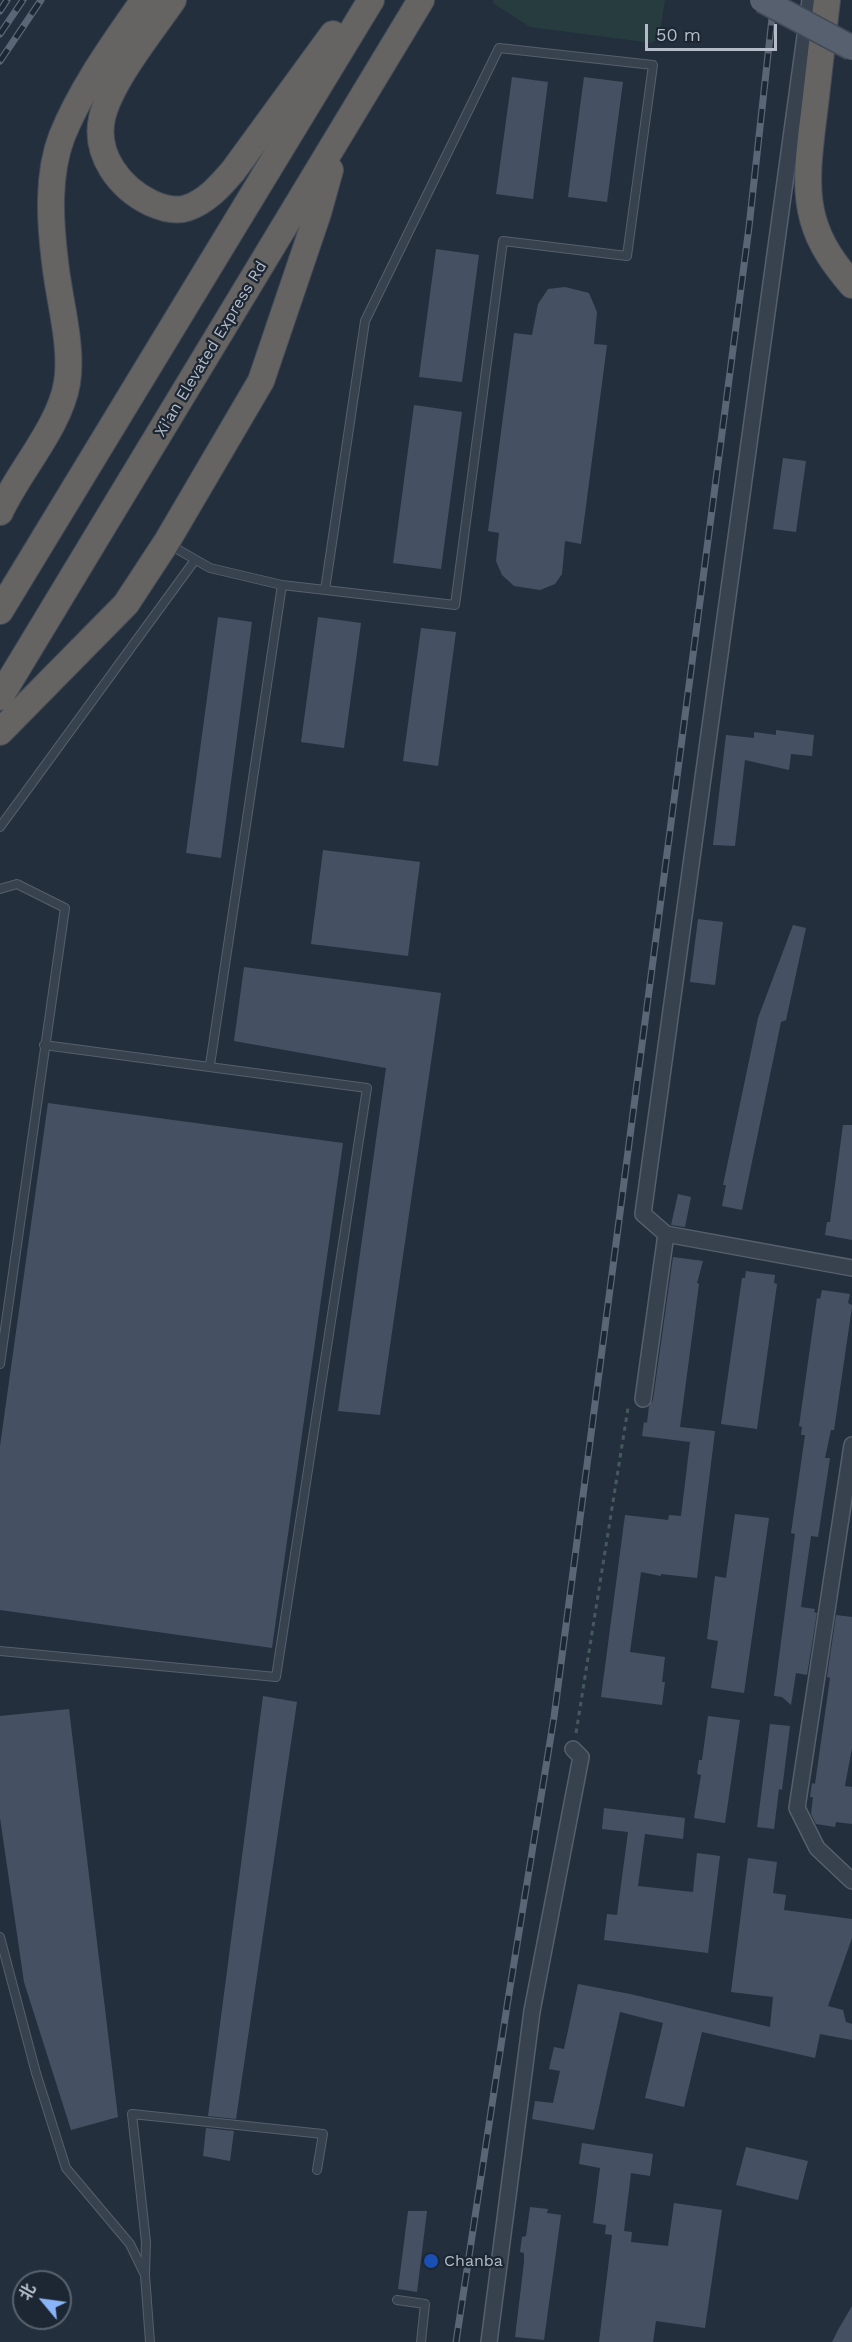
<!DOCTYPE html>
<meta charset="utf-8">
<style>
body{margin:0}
#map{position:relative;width:852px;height:2342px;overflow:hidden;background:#242f3e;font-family:"Work Sans","Noto Sans SC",sans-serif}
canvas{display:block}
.north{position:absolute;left:12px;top:2270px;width:60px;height:60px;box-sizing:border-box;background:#1d2633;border:2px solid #59626f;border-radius:50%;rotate:299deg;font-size:16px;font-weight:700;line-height:24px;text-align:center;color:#b4bcc9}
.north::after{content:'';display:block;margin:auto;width:21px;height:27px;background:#8ab4f8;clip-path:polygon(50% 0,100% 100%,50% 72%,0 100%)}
.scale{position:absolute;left:645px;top:24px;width:132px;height:27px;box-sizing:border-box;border:3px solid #b4bcc9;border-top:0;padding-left:8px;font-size:18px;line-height:21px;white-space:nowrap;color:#b4bcc9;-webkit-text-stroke:4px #1d2633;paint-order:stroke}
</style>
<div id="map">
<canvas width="852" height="2342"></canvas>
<div class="north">北</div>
<div class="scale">50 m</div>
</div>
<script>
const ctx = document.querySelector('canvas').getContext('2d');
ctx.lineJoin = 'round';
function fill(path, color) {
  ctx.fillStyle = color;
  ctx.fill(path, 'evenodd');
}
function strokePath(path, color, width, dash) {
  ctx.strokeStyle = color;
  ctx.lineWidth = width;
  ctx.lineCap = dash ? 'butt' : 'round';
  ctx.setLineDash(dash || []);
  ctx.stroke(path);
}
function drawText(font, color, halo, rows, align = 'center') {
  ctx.font = font + ' "Work Sans",sans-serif';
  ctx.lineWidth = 4.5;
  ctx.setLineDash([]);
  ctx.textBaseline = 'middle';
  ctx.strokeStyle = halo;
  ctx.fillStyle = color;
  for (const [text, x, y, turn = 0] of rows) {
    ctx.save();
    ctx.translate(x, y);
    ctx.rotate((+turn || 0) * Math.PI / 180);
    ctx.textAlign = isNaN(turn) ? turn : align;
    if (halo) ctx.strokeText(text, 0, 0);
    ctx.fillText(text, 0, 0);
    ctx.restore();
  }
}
fill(new Path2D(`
 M493,0H665L659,38L652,43L530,27L493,3Z`), '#263c3f');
fill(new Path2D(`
 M512,77L548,82L533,199L496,194Z
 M584,77L623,82L607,202L568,197Z
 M436,249L479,255L462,382L419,377Z
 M565,287L589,293L597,312L594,344L607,345L581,544L565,541L562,574L555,584L540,590L514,586L502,575L496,561L499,533L488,531L514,333L532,335L538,304L548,289Z
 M414,405L462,412L441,569L393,563Z
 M783,458L806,461L796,532L773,529Z
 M218,617L252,622L221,858L186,853Z
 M318,617L361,623L344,748L301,742Z
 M421,628L456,632L438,766L403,761Z
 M776,730L814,735L812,756L791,754L789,770L745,760L735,846L713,845L726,735L754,738V732L776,735Z
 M323,850L420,862L408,956L311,944Z
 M698,919L723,922L715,985L690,982Z
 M793,925L806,928L786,1020L781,1022L742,1210L722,1206L726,1185H723L758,1018Z
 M244,967L441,993L380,1415L338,1411L386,1068L234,1041Z
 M48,1103L343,1143L272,1648L0,1610V1446Z
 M843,1125H852V1240L825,1235L827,1222H830Z
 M678,1194L691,1197L685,1227L671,1225Z
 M673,1257L703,1261L697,1283L699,1284L680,1427L715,1431L697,1578L661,1574V1576L641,1572L630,1652L665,1657L662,1682H665L662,1705L601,1697L625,1515L668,1520L669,1515L681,1516L690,1442L642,1436L644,1422L647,1423L649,1406L653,1400Z
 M746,1271L775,1275L774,1283L777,1284L757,1429L721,1424L742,1278H745Z
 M822,1290L850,1294L848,1303L852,1305V1307L834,1430H831L825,1458H830L818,1537L811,1536L801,1607L815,1609L814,1612L817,1613L807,1675L796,1673L791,1705L782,1697L774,1696L795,1534L791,1533L805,1435H801L802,1427L799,1426L817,1298L820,1299Z
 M735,1514L769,1518L744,1693L711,1688L718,1641L707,1639L715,1576L726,1578Z
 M836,1615L852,1617V1748L845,1786L852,1787V1824L836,1822L835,1827L816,1824L811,1814L813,1797H810L812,1783L815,1784L830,1678L827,1677Z
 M263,1696L297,1702L236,2119L208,2116Z
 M69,1709L118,2117L71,2130L24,1982L0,1818V1716Z
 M708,1716L740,1720L725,1823L694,1818L701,1775L697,1774L699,1760H702Z
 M770,1724L790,1726L782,1790L779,1789L774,1829L757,1827Z
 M604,1808L685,1818L683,1839L645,1834L638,1886L693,1892L697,1853L720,1856L708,1953L604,1940L607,1914L617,1915L628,1832L602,1829Z
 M748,1858L777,1862L773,1893L786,1895L784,1910L852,1919V1938L828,2006L843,2010L846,2022L852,2024V2040L820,2034L815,2058L702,2032L684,2107L645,2098L663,2023L620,2012L594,2130L532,2119L535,2101L553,2103L560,2071L549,2069L554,2047L564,2049L578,1984L630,1994L770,2027L773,1997L731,1992Z
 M206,2128L234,2131L230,2161L203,2156Z
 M582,2143L653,2154L650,2176L631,2173L624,2231L632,2232L631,2242L668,2246L674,2203L722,2210L705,2328L656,2321L653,2342H599L612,2235L605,2234L606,2225L593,2223L600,2168L579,2164Z
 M746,2147L808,2161L798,2200L736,2185Z
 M530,2207L548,2209L547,2213L561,2215L544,2340L515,2337L524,2262V2253L520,2252L522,2237L526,2236Z
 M408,2211H427L417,2292L398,2289Z
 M852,2306V2342H832L838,2330Z`), '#455162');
const service = new Path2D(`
 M170,545L210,568L282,585L455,605L503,241L627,256L653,65L499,48L365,321L325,590
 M0,827L195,560
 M0,889L17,884L65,908L0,1364
 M210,1065L282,585
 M0,1651L276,1677L367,1088L44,1045
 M0,1937L36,2073L66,2168L130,2244L145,2275L150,2342
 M145,2274L146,2242L132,2114L323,2134L317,2170
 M397,2300L425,2304L421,2342`);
const minor = new Path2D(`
 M810,0L643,1214L666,1234L852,1268
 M643,1399L666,1234
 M852,1445L797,1808L817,1848L852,1881
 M489,2342L532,2011L581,1757L573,1749`);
const trunk = new Path2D(`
 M173,0C151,32 110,82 102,118C94,155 120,188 151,203C162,208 175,212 187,208C206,202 220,186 233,171L333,34
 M827,0C823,35 819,70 815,105C811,139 803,185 813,219C820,245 835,265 852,285
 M0,512C19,471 60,426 67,383C73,346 59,300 55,262C50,221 47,175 62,136C82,87 114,43 144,0
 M0,611L371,0
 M0,697L421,0
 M0,732L126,604L166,543L261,381L318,213L330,170`);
strokePath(service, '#565f6c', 10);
strokePath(minor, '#565f6c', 18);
strokePath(trunk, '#434c59', 28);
strokePath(new Path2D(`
 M576,1733L628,1408`), '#44595c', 3, [4.5, 4.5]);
strokePath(service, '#38414e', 8);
strokePath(minor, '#38414e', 15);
strokePath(trunk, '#656462', 26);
const rail = new Path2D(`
 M0,11L7,0
 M0,34L23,0
 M0,61L41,0
 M456,2342L507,2006L554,1717L749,227L774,0`);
strokePath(rail, '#5a6575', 7);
strokePath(rail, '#1d2633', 4.5, [14]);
const primaryBridge = new Path2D(`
 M762,0L852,48`);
strokePath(primaryBridge, '#414a57', 27, []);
strokePath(primaryBridge, '#56606e', 24);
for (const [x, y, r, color] of [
 [431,2261,8,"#1a4fb4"]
]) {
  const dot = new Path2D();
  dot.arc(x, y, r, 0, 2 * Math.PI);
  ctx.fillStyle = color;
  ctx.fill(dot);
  strokePath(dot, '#1d2633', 2);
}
drawText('16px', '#b4bcc9', '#1d2633', [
 ["Xi'an Elevated Express Rd",211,349,-59]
]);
drawText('16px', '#b4bcc9', '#1d2633', [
 ["Chanba",444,2261]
], 'left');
</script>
